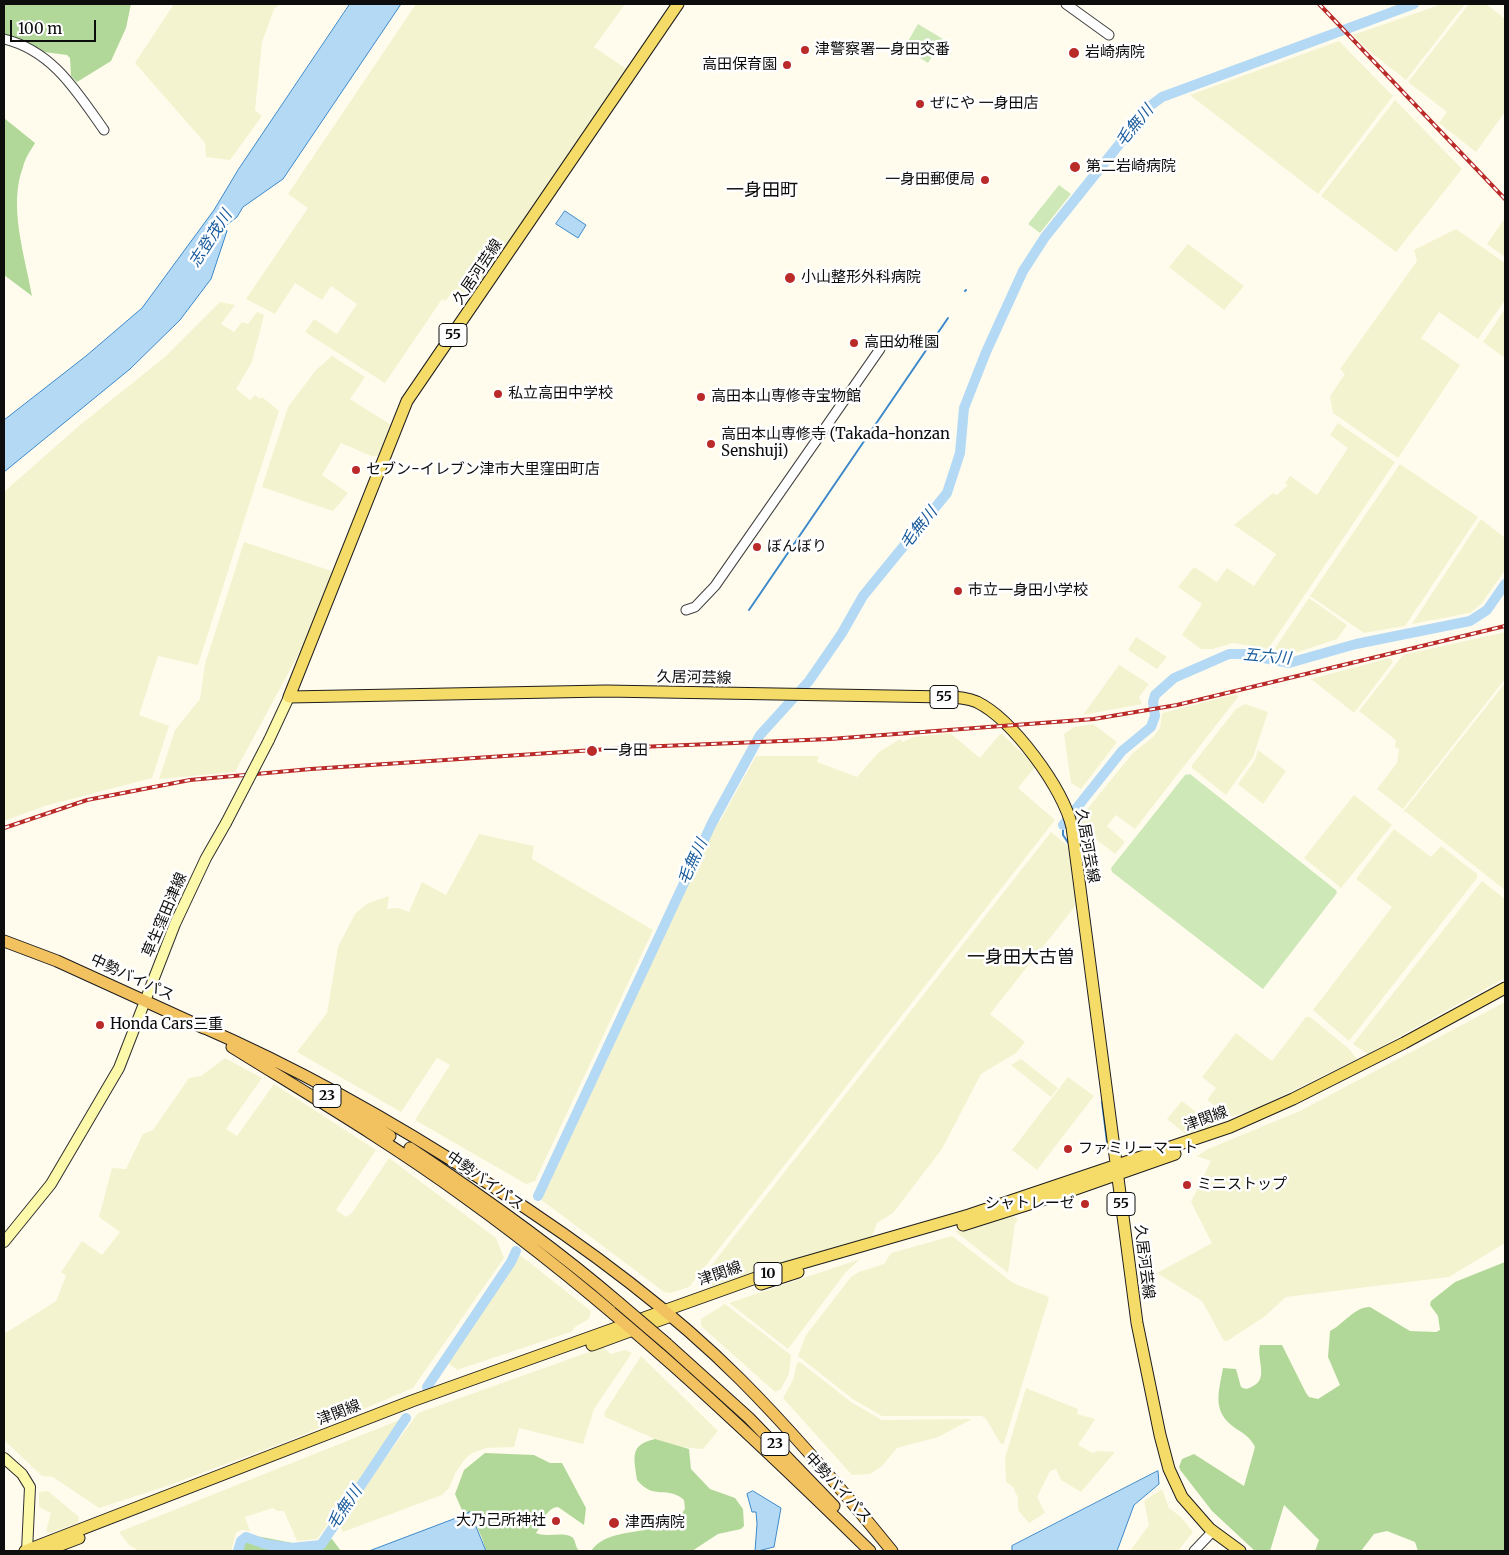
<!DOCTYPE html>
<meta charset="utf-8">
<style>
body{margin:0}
#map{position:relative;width:1509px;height:1555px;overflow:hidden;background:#fffcee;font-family:Merriweather,serif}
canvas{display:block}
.frame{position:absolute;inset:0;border:5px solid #0d0d0d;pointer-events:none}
.scale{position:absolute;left:10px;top:20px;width:86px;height:22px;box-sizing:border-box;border:2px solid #0d0d0d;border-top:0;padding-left:6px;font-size:15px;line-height:18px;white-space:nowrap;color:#0d0d0d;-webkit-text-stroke:4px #fff;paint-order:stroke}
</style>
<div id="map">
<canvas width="1509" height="1555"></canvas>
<div class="frame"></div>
<div class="scale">100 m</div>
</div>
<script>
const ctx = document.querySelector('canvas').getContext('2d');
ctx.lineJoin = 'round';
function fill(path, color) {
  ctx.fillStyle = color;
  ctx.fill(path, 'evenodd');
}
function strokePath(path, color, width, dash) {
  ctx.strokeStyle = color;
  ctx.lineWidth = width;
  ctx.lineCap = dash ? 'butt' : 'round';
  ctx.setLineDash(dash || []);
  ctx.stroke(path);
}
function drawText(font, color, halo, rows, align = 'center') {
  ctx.font = font + ' Merriweather,"Noto Sans JP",serif';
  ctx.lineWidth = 5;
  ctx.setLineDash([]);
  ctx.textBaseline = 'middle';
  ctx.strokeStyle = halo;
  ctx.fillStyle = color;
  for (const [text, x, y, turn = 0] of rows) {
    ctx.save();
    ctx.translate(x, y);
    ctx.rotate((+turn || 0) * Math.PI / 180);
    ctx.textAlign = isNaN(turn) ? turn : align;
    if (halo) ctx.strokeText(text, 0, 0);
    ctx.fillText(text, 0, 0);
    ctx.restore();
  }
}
fill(new Path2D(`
 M174,4H280L274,9L262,42L255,110L262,116L230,160L206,157L205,143L135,63Z
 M416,4H625L594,47L628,70L472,301L455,289L445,301L442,299L385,383L305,332L314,319L337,334L357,304L331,286L322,300L295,283L275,314L246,299L308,208L288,194Z
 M1442,4H1465L1406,80L1369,51L1353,35Z
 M1469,4H1486L1505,19V112L1476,152L1439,123L1447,112L1408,82Z
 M1339,41L1393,96L1318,194L1190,95Z
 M1395,100L1462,169L1396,252L1321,196Z
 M1505,218V257L1487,244Z
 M1456,229L1505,263V300L1478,339L1439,312L1421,338L1460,365L1398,458L1333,413L1330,396L1345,374L1340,369L1417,261L1414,250Z
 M1188,244L1244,286L1224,310L1169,267Z
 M220,302L235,305L221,324L234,332L242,322L248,324L257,312L264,315L252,362L236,389L250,400L255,395L260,399L262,397L279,411L198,665L158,656L139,715L169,726L152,778L45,806L4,821V492L80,425L165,357Z
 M1505,309V358L1483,342Z
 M332,356L365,377L350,399L391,425L378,456H371L341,443L322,475L348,493L333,511L262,487L288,407L316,370Z
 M1338,423L1395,462L1268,649L1233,643L1213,649H1201L1182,635L1202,604L1178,587L1194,567L1217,582L1227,568L1254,586L1276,554L1234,525L1273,493L1277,495L1288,485L1285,483L1290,476L1317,495L1348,448L1330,435Z
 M1400,464L1478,517L1405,626L1364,633L1310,596Z
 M1481,519L1505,538V570L1482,603L1470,613L1412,624Z
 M244,542L335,572L306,640L235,772L159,779L175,730L200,699L205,664Z
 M1309,598L1347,625L1337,639L1298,652L1278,651L1275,648Z
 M1505,632V679L1403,809L1377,789L1397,763L1399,749L1395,747L1396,740L1359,711L1403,655Z
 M1136,637L1167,657L1157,669L1128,650Z
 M1390,658L1393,662L1354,713L1311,679Z
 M1119,665L1149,684L1139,697L1142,704L1083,715Z
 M1505,683V890L1406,812H1403Z
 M1237,694L1238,697L1135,829L1116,815L1107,826L1125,842L1115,854L1079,826V819L1133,753L1153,737L1160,728L1162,713Z
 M1245,704L1268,712L1253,757L1226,795L1192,768V765L1236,709Z
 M1093,724L1117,742L1081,789L1071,783L1064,734L1074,727Z
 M950,733L980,758L1000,734H1002L1036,766L1018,788L1055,820L689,1287L670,1293L664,1292L539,1198L715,820L720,821L756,756H819L817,762L857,777L879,752L900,739L903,742L913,737Z
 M1258,750L1286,771L1263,804L1238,784L1255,760Z
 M1354,795L1392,825L1341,888L1304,858Z
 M1394,829L1431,857L1441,846L1477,874V878L1349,1041L1313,1010L1392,907L1356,879Z
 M1051,832L1068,846L1076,905L990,1014L1025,1042L1016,1053L981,1074L942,1149L893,1213L877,1223L872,1236L709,1287L700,1280Z
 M479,834L534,846L532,859L653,930L535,1181L526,1184L415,1120L450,1065L437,1058L401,1112L297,1052L327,1013L338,947L355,914L368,903L389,896L387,909L398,908L409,912L422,882L446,895Z
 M1482,881L1505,899V978L1368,1054L1353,1044Z
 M1505,1002V1243L1449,1277L1286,1297L1264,1317L1227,1341H1224L1202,1301L1157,1273L1212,1243L1191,1202L1211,1161L1197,1156L1208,1149L1300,1111Z
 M1306,1017H1310L1348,1048L1357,1059L1253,1110L1230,1117L1207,1100L1216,1088L1202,1077L1236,1033L1272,1061Z
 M225,1058L262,1078L226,1129L237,1136L274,1084L376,1150L336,1210L346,1217L352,1213L389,1158L496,1238L504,1258L413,1388L293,1439L164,1487L99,1508L53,1477L42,1476L4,1440V1334L56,1301L66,1276L61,1272L82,1241L102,1255L120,1232L99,1217L112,1168L126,1169L143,1134L153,1130L189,1078L201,1076Z
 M1021,1059L1058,1088L1051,1097L1011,1065Z
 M1068,1077L1094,1096L1037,1170L1012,1150Z
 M1182,1101L1215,1127L1188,1136L1167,1119Z
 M1011,1214L1018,1220L1015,1224L1008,1273L955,1231Z
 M952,1236L1013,1283L1047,1296L1049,1298L1004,1443L1001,1444L986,1419L982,1416H882L854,1400L798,1356L806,1335L851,1277L859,1272L884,1264L891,1253Z
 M520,1255L591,1311L589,1319L576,1326L571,1332L457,1370L448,1363Z
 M860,1259L846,1272L788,1349L729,1303Z
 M725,1304L791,1355L789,1374L781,1389L775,1392L701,1326V1319Z
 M603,1347L611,1354L625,1350L632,1353L594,1409L583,1444L519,1428L514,1447L486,1448L472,1453L465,1459L456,1472L449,1488L442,1495L343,1532L338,1523L418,1413Z
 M641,1356L718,1431L703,1449L671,1446L605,1417L604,1413Z
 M800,1362L851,1402L882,1420L972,1419L938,1437L897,1448L882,1466L870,1474L852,1475L783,1398L793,1380L797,1363Z
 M1026,1388L1078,1409L1077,1414L1095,1419L1078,1445L1093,1453L1097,1451L1115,1452L1081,1492L1061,1480L1056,1469L1050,1471L1037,1497L1045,1513L1029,1523L1018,1510V1498L1013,1487L1006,1482L1005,1458Z
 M402,1419L317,1539L297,1541L284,1511H277L273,1508L245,1517L250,1531L241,1530L236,1533L231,1551H139L129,1545L119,1532Z
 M1162,1489L1169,1508L1181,1517L1193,1532L1178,1551H1130L1149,1525L1144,1501Z
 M48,1491L79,1517L78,1523L50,1533L46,1531L51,1513L39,1507V1492Z`), '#f4f3cf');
fill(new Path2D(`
 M918,24L943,39L928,63L904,48Z
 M1059,185L1071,194L1040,233L1028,224Z
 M1190,774L1336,890L1337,893L1263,989L1112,872L1111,868L1185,775Z`), '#cee8b8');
fill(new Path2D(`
 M4,4H131L126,28L111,61L77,82L71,76L70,58L67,55L44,52L4,37Z
 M4,118L35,143C31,150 25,158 23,167C8,206 25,256 32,296L4,275Z
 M1505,1262V1551H1418L1415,1542L1387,1531L1374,1534L1361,1551H1315L1319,1540L1284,1505L1270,1551H1255L1212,1511L1181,1471L1179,1467L1182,1459L1194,1454L1244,1486L1255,1447C1251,1438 1243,1433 1235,1428C1211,1411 1219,1392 1223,1368L1236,1369L1241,1387C1246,1390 1248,1389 1253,1386C1269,1379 1256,1358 1260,1345H1282L1306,1393L1309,1397L1318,1399L1340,1385L1328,1357L1330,1331C1344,1324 1354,1307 1370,1307L1410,1331L1436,1332L1440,1330L1438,1316L1430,1305L1431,1301L1455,1282Z
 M655,1439L689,1449L691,1469L710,1489L735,1498L743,1509L744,1526L741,1529L718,1534L692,1551H591C605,1531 634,1534 655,1527C664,1524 674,1517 682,1513L685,1509L684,1500C668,1485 654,1501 637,1480C634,1457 629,1445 655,1439Z
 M485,1453L534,1455L550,1463H562L586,1508L584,1525L558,1507C545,1508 543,1524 536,1533C547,1538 562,1531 572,1537C576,1540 575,1547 579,1551H486L482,1538L470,1512L464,1515L455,1494L464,1470Z
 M246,1534L303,1545L332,1539L341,1551H242Z`), '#b1d898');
const water = new Path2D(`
 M350,4H401L283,179L243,207L237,217L224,227L227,231L211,279L180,320L130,369L4,472V420L86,356L142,308L214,210L238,170Z
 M565,211L586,225L578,238L556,224Z
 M1158,1471L1159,1484L1134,1505L1117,1551H1012V1546Z
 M753,1491L781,1508L774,1547L758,1551H755L757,1524L756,1512H752L747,1494Z
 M470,1512L486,1551H369L464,1515Z`);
fill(water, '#b4d9f5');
strokePath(water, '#3d89ca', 1);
strokePath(new Path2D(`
 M965,291L966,290
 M749,610L948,318
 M1063,825V835L1069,844
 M1102,1102L1107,1142`), '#3d89ca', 2);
strokePath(new Path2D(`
 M1063,825L1122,751L1151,727L1155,716L1153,702L1155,695L1174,678L1229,654H1244L1289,663L1356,644L1470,621L1487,610L1505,584
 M538,1196L712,823L753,748L760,735L809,681L842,633L863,596L947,493L960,453L964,408L986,352L1023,271L1045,237L1150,106L1162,97L1414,4
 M427,1387L511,1262L516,1251
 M238,1551L241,1541L246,1537L265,1544L291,1548L321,1545L406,1418`), '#b4d9f5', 10);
const tertiary = new Path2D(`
 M1066,4L1109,35
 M4,39C53,51 77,92 104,130
 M686,610L695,607L715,586L880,349
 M1194,1551L1213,1531`);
const secondary = new Path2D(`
 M269,740L289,697
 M4,1242L51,1184L119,1068L175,924L206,858L226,823
 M4,1458L22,1474L30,1487L27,1551`);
const primary = new Path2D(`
 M678,4L407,401L289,697L606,691L947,697C957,697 967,698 977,702C1013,720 1063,788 1072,827L1137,1323L1160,1435L1169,1469L1182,1497L1210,1529L1240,1551
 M963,1225L1064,1193L1175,1154
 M761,1284L798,1272
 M592,1345L671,1316
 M25,1551L412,1401L778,1270L969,1215L1230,1127L1293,1099L1404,1043L1505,988
 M45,1551L79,1538`);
const trunk = new Path2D(`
 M4,941L57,961L204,1028
 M198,1025C300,1069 397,1124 489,1184C578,1241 665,1304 740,1379C794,1433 844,1492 892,1551
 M232,1047C311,1096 391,1143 466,1198C611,1302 743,1427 870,1551
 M336,1101L390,1136
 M410,1148C482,1196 553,1246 619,1303
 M667,1344L749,1418L834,1506`);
strokePath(tertiary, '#404040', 11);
strokePath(secondary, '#2f2f2f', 12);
strokePath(primary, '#1e1e1e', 13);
strokePath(trunk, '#1e1e1e', 13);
strokePath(tertiary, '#fff', 9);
strokePath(secondary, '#fdf9ab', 10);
strokePath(primary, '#f5db67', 11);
strokePath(trunk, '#f3c260', 11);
const rail = new Path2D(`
 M1319,4L1505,199
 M4,828L87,800L190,780L311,769L639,747L830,739L1094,719L1177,705L1505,626`);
strokePath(rail, '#ba2a28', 4);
strokePath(rail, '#fff', 2, [5.5]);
const secondaryBridge = new Path2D(`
 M226,823L269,740`);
const trunkBridge = new Path2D(`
 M619,1303L667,1344`);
strokePath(secondaryBridge, '#2f2f2f', 12, []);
strokePath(trunkBridge, '#1e1e1e', 13, []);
strokePath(secondaryBridge, '#fdf9ab', 10);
strokePath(trunkBridge, '#f3c260', 11);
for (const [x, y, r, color] of [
 [805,50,5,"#ba2a28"],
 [1074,53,6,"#ba2a28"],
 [787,65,5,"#ba2a28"],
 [920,104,5,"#ba2a28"],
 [1075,167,6,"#ba2a28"],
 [985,180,5,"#ba2a28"],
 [790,278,6,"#ba2a28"],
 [854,343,5,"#ba2a28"],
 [498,394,5,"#ba2a28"],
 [701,397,5,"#ba2a28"],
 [711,444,5,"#ba2a28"],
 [356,470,5,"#ba2a28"],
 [757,547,5,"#ba2a28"],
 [958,591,5,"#ba2a28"],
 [592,751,6,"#ba2a28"],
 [100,1025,5,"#ba2a28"],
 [1068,1149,5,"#ba2a28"],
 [1187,1185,5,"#ba2a28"],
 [1085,1204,5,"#ba2a28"],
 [556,1521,5,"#ba2a28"],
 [614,1523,6,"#ba2a28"]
]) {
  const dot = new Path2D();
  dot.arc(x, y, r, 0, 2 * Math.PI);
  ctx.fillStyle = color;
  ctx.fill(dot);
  strokePath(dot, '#fff', 2);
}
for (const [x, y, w] of [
 [453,335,28],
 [944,697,28],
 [327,1096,28],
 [1121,1204,28],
 [768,1274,28],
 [775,1444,28]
]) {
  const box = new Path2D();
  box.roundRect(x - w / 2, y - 11.5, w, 23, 4);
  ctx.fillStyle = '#fff';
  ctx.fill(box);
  strokePath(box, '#0d0d0d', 1);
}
drawText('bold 14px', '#0d0d0d', null, [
 ["55",453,335],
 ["55",944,697],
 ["23",327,1096],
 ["55",1121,1204],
 ["10",768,1274],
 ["23",775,1444]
]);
drawText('15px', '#0d0d0d', '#fff', [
 ["津警察署一身田交番",815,50],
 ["岩崎病院",1085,53],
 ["高田保育園",777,65,"right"],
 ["ぜにや 一身田店",930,104],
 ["第二岩崎病院",1086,167],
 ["一身田郵便局",975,180,"right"],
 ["小山整形外科病院",801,278],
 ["高田幼稚園",864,343],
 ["私立高田中学校",508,394],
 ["高田本山専修寺宝物館",711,397],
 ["高田本山専修寺 (Takada-honzan",721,435],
 ["Senshuji)",721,452],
 ["セブン-イレブン津市大里窪田町店",366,470],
 ["ぼんぼり",767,547],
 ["市立一身田小学校",968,591],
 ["一身田",603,751],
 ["Honda Cars三重",110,1025],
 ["ファミリーマート",1078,1149],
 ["ミニストップ",1197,1185],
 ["シャトレーゼ",1075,1204,"right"],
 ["大乃己所神社",546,1521,"right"],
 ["津西病院",625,1523]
], 'left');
drawText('15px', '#0d0d0d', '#fff', [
 ["久居河芸線",478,272,-56],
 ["久居河芸線",694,678,1],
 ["久居河芸線",1087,846,80],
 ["草生窪田津線",165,915,-67],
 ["中勢バイパス",132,978,25],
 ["津関線",1206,1119,-20],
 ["中勢バイパス",485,1181,35],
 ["久居河芸線",1144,1262,83],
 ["津関線",720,1274,-19],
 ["津関線",339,1413,-21],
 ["中勢バイパス",838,1488,47]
]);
drawText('italic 16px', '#195b9c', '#fff', [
 ["毛無川",1135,126,-50],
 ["志登茂川",211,239,-57],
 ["毛無川",919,528,-51],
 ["五六川",1267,657,5],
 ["毛無川",693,862,-65],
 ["毛無川",345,1508,-56]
]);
drawText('18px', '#0d0d0d', '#fff', [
 ["一身田町",762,191],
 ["一身田大古曽",1021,958]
]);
</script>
